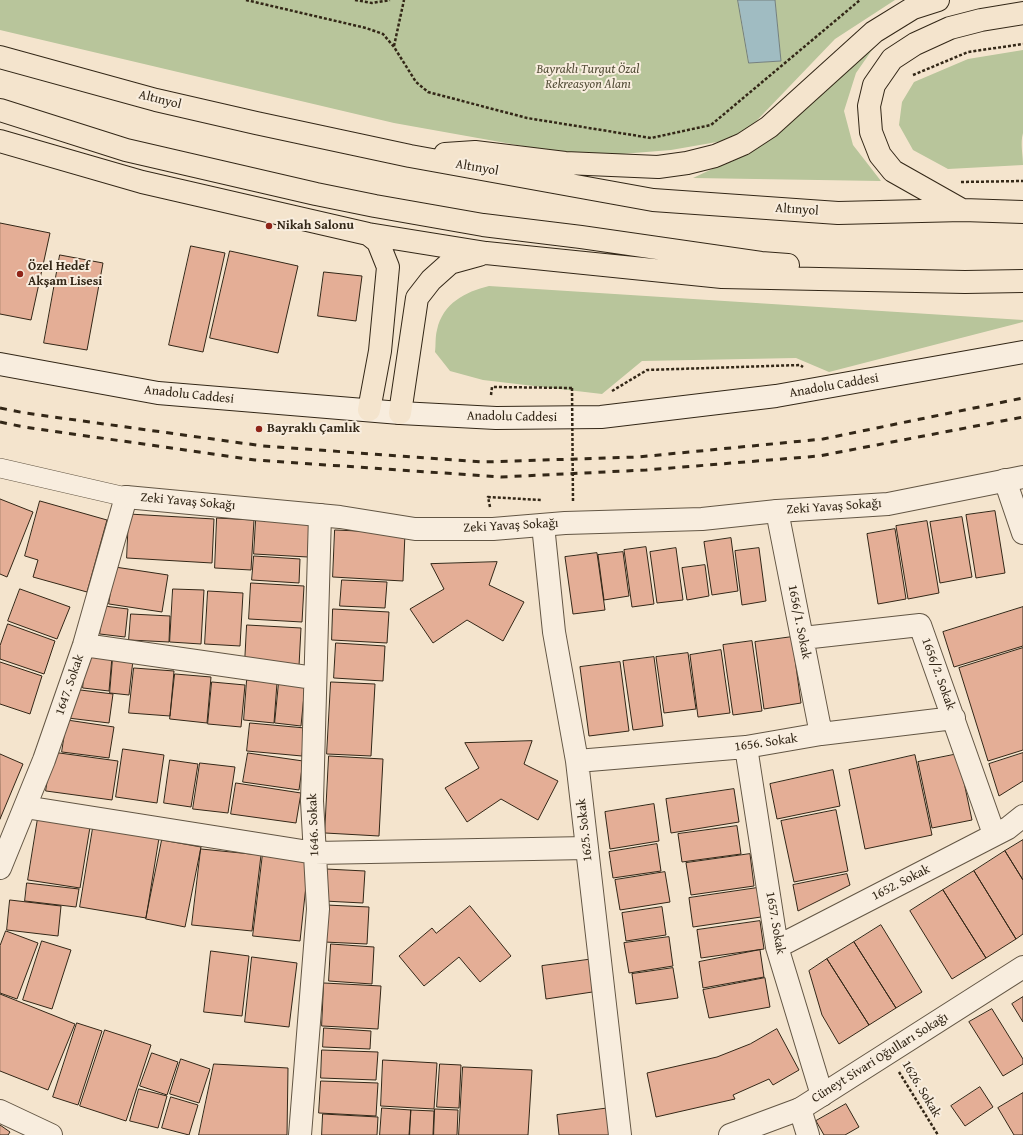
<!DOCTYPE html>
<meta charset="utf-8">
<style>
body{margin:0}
canvas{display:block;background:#f4e4cd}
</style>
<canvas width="1023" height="1135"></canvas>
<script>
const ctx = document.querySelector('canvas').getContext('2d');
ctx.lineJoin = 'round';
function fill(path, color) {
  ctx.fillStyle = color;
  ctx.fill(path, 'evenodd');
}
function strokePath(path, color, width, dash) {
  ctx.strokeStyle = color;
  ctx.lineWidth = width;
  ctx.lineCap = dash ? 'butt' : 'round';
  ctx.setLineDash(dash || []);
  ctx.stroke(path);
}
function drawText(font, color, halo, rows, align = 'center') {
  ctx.font = font + ' "Gentium Book Plus",serif';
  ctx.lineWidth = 4;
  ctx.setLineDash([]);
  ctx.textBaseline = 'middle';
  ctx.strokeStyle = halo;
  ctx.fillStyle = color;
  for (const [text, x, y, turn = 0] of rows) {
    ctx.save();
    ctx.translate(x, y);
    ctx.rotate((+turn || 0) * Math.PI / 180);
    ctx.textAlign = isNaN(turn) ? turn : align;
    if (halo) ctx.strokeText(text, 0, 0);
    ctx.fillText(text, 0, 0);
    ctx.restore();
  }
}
fill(new Path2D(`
 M0,0H738L749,63L781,61L775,0H895L835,39L740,138L671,150L584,157L394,123L0,30Z
 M881,37L856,73L844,111L853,145L881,181L693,178L759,147Z
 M1023,50V133C1020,144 1023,154 1023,165L948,169L913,150L899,125L902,102L914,82L968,59Z
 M489,286L1023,320V322L829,372L796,358L642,361L602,394L483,380L450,371L435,352C436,345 435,337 437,330C443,303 465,292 489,286Z`), '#b8c59b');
const water = new Path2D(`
 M738,0H775L781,61L749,63Z`);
fill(water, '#a0bcc2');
strokePath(water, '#74807e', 1);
const building = new Path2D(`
 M0,223L50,233L31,320L0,314Z
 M191,246L225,253L203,352L169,345Z
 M230,251L298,266L278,353L210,338Z
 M60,255L103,263L87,350L44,343Z
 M324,272L362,276L356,321L318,316Z
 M0,499L33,512L7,577L0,574Z
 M40,501L107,520L87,592L33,577L38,560L25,556Z
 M995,511L1005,573L976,578L966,515Z
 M129,514L214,519L212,563L127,558Z
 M962,517L972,577L940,583L930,522Z
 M217,518L254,520L251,570L215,568Z
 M256,520L309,523L308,557L254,554Z
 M927,521L939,593L908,599L896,526Z
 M895,529L906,599L878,604L867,534Z
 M335,530L405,533L403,581L333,577Z
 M731,538L738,591L712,595L704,542Z
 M646,547L654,604L632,607L624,550Z
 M676,548L683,600L657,603L650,552Z
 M759,548L766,601L742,605L735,551Z
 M623,552L629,596L604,600L598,555Z
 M597,553L605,610L573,614L565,557Z
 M254,556L300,559L299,583L252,580Z
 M497,562L489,585L524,602L503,641L467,620L433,643L410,609L444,589L431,564Z
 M705,565L709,596L687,600L682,568Z
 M115,567L168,575L162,612L109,604Z
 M342,580L387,582L385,608L340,606Z
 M251,583L304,586L302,622L249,619Z
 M20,589L70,607L57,639L8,621Z
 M173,589L204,590L201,644L170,642Z
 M208,591L243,593L240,646L205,644Z
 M104,606L128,609L125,637L100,634Z
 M1023,607V646L954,667L943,632Z
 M333,609L389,612L387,643L332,640Z
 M131,614L170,616L169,642L129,640Z
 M8,624L55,641L44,674L0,659V646Z
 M247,625L301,628L299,666L245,663Z
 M792,637L801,703L764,709L755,642Z
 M752,641L762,711L733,715L723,645Z
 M336,643L385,646L383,681L334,678Z
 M1023,648V750L988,761L959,668Z
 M721,650L730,713L698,717L690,655Z
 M688,653L696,709L664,713L656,657Z
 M86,655L112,657L109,691L83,688Z
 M654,657L663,726L633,730L623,661Z
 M113,658L133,660L129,695L110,693Z
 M0,662L42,676L30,714L0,704Z
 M620,662L629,731L589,736L580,667Z
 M134,668L174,671L170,716L129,713Z
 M175,674L211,677L207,723L170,719Z
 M247,680L277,683L274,723L244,720Z
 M212,682L245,685L241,727L208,724Z
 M279,682L305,685L301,726L275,723Z
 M331,682L375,684L371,756L327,754Z
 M72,689L113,694L109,723L68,718Z
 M67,720L114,727L109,758L62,752Z
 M250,723L305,728L302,756L247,751Z
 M532,741L524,764L558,781L538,820L501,799L467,822L445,788L479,768L465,743Z
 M123,749L164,755L157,803L116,797Z
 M52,752L118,761L112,800L46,791Z
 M248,753L303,761L299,790L243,782Z
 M1023,753V781L999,796L989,764Z
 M0,754L23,764L0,819Z
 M958,754L972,820L932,828L918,762Z
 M915,755L932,835L865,849L849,770Z
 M329,756L383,759L379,836L325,833Z
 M170,760L198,764L191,807L164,803Z
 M200,763L235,767L228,813L193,809Z
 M833,770L840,806L777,819L770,784Z
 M236,783L301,793L296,823L231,814Z
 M734,789L739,822L671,833L666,799Z
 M654,804L659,841L610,849L605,812Z
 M836,810L848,871L794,882L781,821Z
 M38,818L90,827L80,888L28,880Z
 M737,826L741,854L682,862L678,834Z
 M93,828L159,838L146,918L80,907Z
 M162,840L201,847L185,927L146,919Z
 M1023,840V880L1005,851Z
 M657,844L661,871L613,878L609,852Z
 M201,849L261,855L252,931L192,925Z
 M1005,851L1023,880V934L1016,939L974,871Z
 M263,853L309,858L300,941L253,936Z
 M750,854L754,886L691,895L686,863Z
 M326,869L365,871L363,903L324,901Z
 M974,871L1016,939L986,958L943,890Z
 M665,872L670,902L620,910L615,880Z
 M847,874L850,885L798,911L793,885Z
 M27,883L79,889L76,907L25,901Z
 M757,888L761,917L693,927L689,898Z
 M943,890L986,958L952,979L910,911Z
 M10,900L61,906L58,936L7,930Z
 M326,905L369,907L367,944L324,942Z
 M470,906L511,956L480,982L459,957L424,986L399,956L432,928L436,933Z
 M662,907L666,935L626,941L622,913Z
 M760,921L764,949L701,958L697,930Z
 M881,925L922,992L896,1008L854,942Z
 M6,931L38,943L17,999L0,993V946Z
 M669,937L673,966L629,973L624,943Z
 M42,941L71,950L52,1009L23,1000Z
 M854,942L896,1008L869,1025L827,959Z
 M331,944L374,947L372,984L329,981Z
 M760,950L764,977L703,988L699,962Z
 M211,951L249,956L242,1016L204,1012Z
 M252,957L297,963L289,1027L245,1022Z
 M594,959L599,991L546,999L542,966Z
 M827,959L869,1025L839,1044L822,1015L809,971Z
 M673,968L678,998L636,1004L632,974Z
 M765,978L770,1007L709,1018L703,990Z
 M324,983L381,986L378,1029L322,1026Z
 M0,994L75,1024L48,1090L0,1071Z
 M1023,997V1022L1012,1004Z
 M992,1009L1023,1059V1064L1003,1076L969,1022Z
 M77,1023L102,1031L78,1105L53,1097Z
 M324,1028L371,1031L370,1049L323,1047Z
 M777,1029L799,1070L773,1085L769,1079L733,1095L735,1099L656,1117L647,1073L717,1057L750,1044Z
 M105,1030L151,1045L126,1121L80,1106Z
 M322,1050L378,1052L376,1080L321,1078Z
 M152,1053L178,1062L167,1095L140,1086Z
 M181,1059L210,1069L199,1103L170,1094Z
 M383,1060L437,1063L434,1109L381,1106Z
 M214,1064L288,1068L287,1135H199Z
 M440,1064L461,1065L459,1108L437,1107Z
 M463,1067L532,1070L528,1135H459Z
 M321,1081L378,1083L376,1116L319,1113Z
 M980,1087L993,1107L965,1126L951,1106Z
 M139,1089L167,1096L158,1128L130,1121Z
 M1023,1093V1135H1014L998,1108Z
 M171,1097L198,1105L189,1135L162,1128Z
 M846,1104L859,1127L845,1135H824L816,1121Z
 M382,1108L411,1110L409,1135H380Z
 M610,1108L613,1135H559L557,1115Z
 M435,1109L458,1110L457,1135H434Z
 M411,1110L434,1111L433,1135H410Z
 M323,1114L378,1117L377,1135H322Z
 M0,1125L10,1132L8,1135H0Z`);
fill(building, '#e4ae96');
strokePath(building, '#332717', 1);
const pedestrian = new Path2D(`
 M0,468L126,497`);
const minor = new Path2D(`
 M1005,480L1023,533
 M777,511L821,734
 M543,525L554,632L577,761L620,1135
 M803,638L920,625L994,834
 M84,645L314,678
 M746,747L777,947L822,1095
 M577,761L746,747L821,734L954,718
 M25,807L315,853L587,848
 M0,868L44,760L84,645L126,497
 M777,947L1008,828L1023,816
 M800,1109L808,1135
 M300,1135L318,909L312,801L320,515`);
const tertiary = new Path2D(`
 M126,497L340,517L415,529H493L565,523L702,519L777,511L888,504L1023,477
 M0,1111L51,1135
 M730,1135L800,1109L1023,967`);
const secondary = new Path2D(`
 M0,364L158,393L400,413L496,418L601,417L776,396L1023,352`);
const trunk = new Path2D(`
 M0,57L156,100L256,123L410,156L653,200L838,213L963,210L1023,212
 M0,110L126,150L316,194L375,206L483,225L581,237L761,263L788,265
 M0,141L142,182L368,234L486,253L722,277L965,282L1023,281
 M445,154L475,152L565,163L658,167L687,163L715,156L743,144L769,127L874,32L913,8L938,0
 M962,210L893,171L880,155L871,132L869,106L874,85L892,59L915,44L950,28L981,20L1023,13
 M368,234L378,242L388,267L380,351L369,410
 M400,413L417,298L431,280L450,263L479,255`);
strokePath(pedestrian, '#635644', 20);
strokePath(minor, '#635644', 24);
strokePath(tertiary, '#635644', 24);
strokePath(secondary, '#332717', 24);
strokePath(trunk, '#332717', 24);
strokePath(new Path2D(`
 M246,0L366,28L383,34L394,47L416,82L428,92L527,118L651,138L711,125L860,0
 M355,0L372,3L390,0
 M394,46L404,0
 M913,75L968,52L1023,44
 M961,182L1023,181
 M612,391L647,370L800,365L803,367
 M491,395L492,387L572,388
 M490,507L488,497L541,500
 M899,1072L938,1135`), '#332717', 2.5, [3, 2]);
strokePath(pedestrian, '#f8edde', 19);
strokePath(minor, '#f8edde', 22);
strokePath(tertiary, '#f8edde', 22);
strokePath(secondary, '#f8edde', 22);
strokePath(trunk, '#f4e4cd', 22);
strokePath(new Path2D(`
 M0,408L25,413L263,446L482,462L638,457L823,439L1023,398
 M0,422L24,427L255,460L501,477L646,470L819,456L1023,417`), '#332717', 3, [7, 7]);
strokePath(new Path2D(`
 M572,388L573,501`), '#332717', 2.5, [3, 2]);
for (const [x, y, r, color] of [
 [269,226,4,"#8f2418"],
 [20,274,4,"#8f2418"],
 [259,429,4,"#8f2418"]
]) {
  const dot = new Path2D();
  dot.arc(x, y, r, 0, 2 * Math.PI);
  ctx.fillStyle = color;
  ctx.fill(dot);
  strokePath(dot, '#f8edde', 1.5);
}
drawText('italic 13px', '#544e38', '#f8edde', [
 ["Bayraklı Turgut Özal",588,70],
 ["Rekreasyon Alanı",588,85]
]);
drawText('13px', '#332717', '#f8edde', [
 ["Altınyol",160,100,14],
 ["Altınyol",477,168,10],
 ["Altınyol",797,210,4],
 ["Anadolu Caddesi",834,386,-10],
 ["Anadolu Caddesi",189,395,6],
 ["Anadolu Caddesi",512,417,1],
 ["Zeki Yavaş Sokağı",188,502,5],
 ["Zeki Yavaş Sokağı",834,507,-4],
 ["Zeki Yavaş Sokağı",511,526,-3],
 ["1656/1. Sokak",799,622,79],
 ["1656/2. Sokak",938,674,70],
 ["1647. Sokak",70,685,-71],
 ["1656. Sokak",766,743,-8],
 ["1646. Sokak",314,825,-92],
 ["1625. Sokak",585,830,-96],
 ["1652. Sokak",901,883,-27],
 ["1657. Sokak",775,923,80],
 ["Cüneyt Sivari Oğulları Sokağı",880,1058,-32],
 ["1626. Sokak",921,1089,59]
]);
drawText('bold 13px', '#332717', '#f8edde', [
 ["Nikah Salonu",277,226],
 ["Özel Hedef",28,267],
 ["Akşam Lisesi",28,282],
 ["Bayraklı Çamlık",267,429]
], 'left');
</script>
